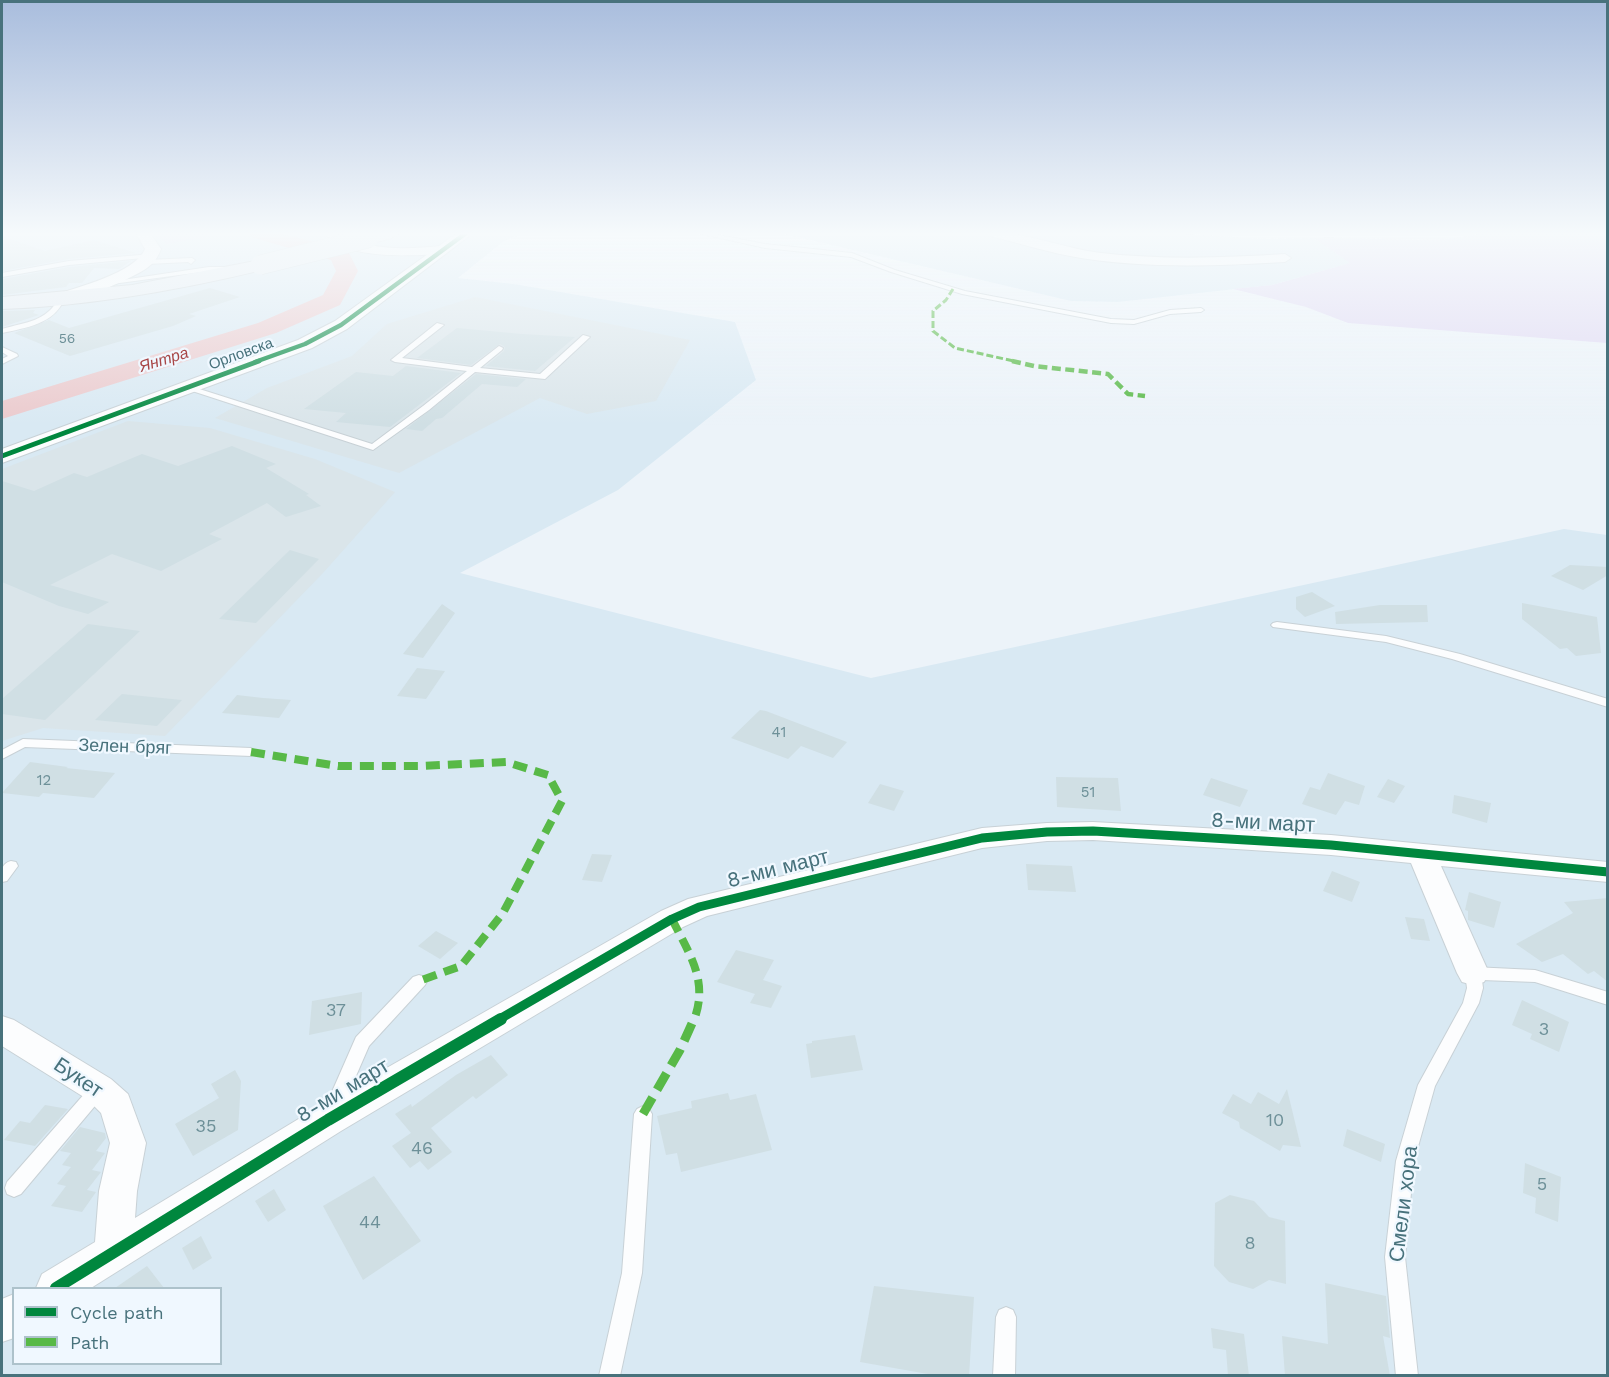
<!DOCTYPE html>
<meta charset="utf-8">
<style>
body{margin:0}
#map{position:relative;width:1609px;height:1377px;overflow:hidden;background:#ecf3f9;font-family:"Work Sans",sans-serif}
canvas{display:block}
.frame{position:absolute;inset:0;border:3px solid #48727c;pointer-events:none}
.legend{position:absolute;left:12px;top:1287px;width:210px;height:78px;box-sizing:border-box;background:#f0f8ff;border:2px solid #adc2cb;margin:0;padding:8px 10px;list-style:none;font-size:18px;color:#48727c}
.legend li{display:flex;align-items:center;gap:12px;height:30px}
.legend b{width:30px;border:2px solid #adc2cb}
</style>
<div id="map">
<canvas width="1609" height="1377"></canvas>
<div class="frame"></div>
<ul class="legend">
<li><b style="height:8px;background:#00873e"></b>Cycle path</li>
<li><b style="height:8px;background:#58b947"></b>Path</li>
</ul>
</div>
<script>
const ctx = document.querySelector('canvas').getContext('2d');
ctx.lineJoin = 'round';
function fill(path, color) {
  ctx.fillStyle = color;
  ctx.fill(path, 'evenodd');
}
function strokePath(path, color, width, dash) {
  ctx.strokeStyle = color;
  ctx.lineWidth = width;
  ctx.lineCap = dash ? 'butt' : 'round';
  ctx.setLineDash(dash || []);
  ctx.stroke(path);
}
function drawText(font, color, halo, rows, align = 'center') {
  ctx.font = font + ' "Work Sans",sans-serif';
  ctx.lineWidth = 4.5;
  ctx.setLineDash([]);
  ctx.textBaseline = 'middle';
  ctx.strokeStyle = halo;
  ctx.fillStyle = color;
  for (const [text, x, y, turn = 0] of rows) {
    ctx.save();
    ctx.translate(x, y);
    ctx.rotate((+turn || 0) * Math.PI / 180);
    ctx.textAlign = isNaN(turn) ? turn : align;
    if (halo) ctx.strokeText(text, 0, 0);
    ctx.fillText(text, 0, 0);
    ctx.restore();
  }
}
fill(new Path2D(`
 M2,233H524L504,241L458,278L514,284L735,322L756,380L618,490L460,573L871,678L1564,529L1607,535V1375L2,1376ZM14,1288H220V1364H14Z
 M780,233H1171L1264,239L1314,238L1351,263L1272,285L1118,302L1071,301Z`), '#d9e9f3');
fill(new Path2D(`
 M475,297L690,340L656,401L587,414L540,398L399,473L215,418L267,388L352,356L387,324Z
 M128,421L210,428L315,459L395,492L323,573L165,736L43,728L2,741V469Z`), '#dae5ea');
fill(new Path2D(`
 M156,233H204L212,236L166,244Z
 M1483,233H1607V343L1348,323L1306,307L1233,289L1272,285L1350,263L1314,238C1369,235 1429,247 1483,233Z`), '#e0d9f3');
fill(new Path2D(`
 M248,233H280L348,251L358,271L340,305L276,333L2,419V401L258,323L323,295L336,271L331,260L251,237Z`), '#ebcacd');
fill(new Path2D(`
 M2,236L45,251L94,240L136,253L69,259L2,271Z
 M131,261L119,269L94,268L82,283H69L66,287L2,295V279L69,267Z
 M210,288L240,297L189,314L196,316L173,326L70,356L14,333L49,320L69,328Z
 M35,310L33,313L39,315L2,327V311Z
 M457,328L522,334L575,337L535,371L486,366L504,351L505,347L500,344L471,365L417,358Z
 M406,366L461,373L390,427L336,422L346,413L304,409L356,372L393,376Z
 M476,374L526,379L517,387L482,384L442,418L436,419L422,431L406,429Z
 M232,446L276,464L266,468L309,494L306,495L321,506L286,517L267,503L209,534L222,539L161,571L112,554L50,585L109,602L88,614L59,606L2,582V481L34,491L74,473L87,477L142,454L178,466Z
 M290,550L319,559L256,623L219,619Z
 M1570,565L1608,567V575L1583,590L1551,576Z
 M1312,592L1335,606L1305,617L1296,609V597Z
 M1522,603L1597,617L1601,653L1576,656L1567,648L1560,649L1522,619Z
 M442,604L455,613L423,658L403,654Z
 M1380,605H1427L1428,622L1336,624L1335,612Z
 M88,624L140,631L45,720L2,714V699Z
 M417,668L445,671L426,699L397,696Z
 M122,694L182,700L157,726L95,720Z
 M237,695L263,698L291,700L279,718L222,713Z
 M760,710L766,711L847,742L833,758L801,746L788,759L731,738Z
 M30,762L68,767L66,768L115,773L94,798L43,793L39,797L2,793Z
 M1328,773L1365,786L1359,805L1345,801L1336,815L1302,804L1310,787L1320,790Z
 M1056,777L1118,778L1121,811L1057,807Z
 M1211,778L1248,790L1240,807L1203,795Z
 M1388,779L1405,786L1394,803L1377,797Z
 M880,784L904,791L894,811L868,803Z
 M1454,795L1491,803L1487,823L1452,813Z
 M592,854L612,855L602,882L582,880Z
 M1026,864L1072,866L1076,892L1028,890Z
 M1332,871L1360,882L1352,902L1323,891Z
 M1469,892L1501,902L1494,928L1468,920V911L1465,910Z
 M1608,898V982L1594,971L1588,974L1563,954L1542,962L1516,944L1573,913L1564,902Z
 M1405,917L1424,919L1430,941L1411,939Z
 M436,931L458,943L440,959L418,946Z
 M736,950L774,960L763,980L782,986L771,1008L750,1003L755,994L717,982Z
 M362,992L361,1024L309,1035L312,1001Z
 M1522,1000L1569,1022L1559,1052L1530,1039L1532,1034L1512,1025Z
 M855,1035L863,1070L811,1078L806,1044L812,1043V1041Z
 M491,1055L508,1075L476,1099L473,1096L431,1128L452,1152L428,1170L420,1161L410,1168L392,1146L411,1133L395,1114L411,1104L412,1107L456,1075Z
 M235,1070L241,1081L238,1130L193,1156L175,1124L219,1098L211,1084Z
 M1287,1089L1301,1147L1283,1145L1280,1151L1240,1128L1239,1122L1222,1113L1233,1094L1251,1104L1258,1092L1279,1104Z
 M728,1093L730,1100L756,1094L772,1150L681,1172L677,1153L666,1155L657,1116L692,1108L691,1101Z
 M45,1105L68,1109L35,1146L4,1140L20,1121L30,1123Z
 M80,1127L105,1133L106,1138L96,1151L105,1153L92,1170L101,1172L87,1190L96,1192L82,1212L51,1206L66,1186L57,1184L71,1167L62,1165L71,1153L60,1151Z
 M1347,1129L1385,1144L1381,1162L1343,1146Z
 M1525,1163L1561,1177L1558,1222L1535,1213L1536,1198L1523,1193Z
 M374,1176L421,1241L363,1280L323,1206Z
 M274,1189L286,1210L268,1222L255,1201Z
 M1230,1195L1254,1201L1269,1217L1285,1221L1286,1284L1269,1280L1253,1289L1229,1282L1214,1266L1215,1203Z
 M201,1236L212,1258L193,1270L182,1248Z
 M147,1266L164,1288H115Z
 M1325,1283L1386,1296L1390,1338L1383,1336L1390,1376H1285L1282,1336L1328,1344Z
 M874,1286L974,1297L969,1376H939L860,1362Z
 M1211,1328L1244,1334L1249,1376H1228L1226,1350L1213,1348Z`), '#d0dfe4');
const service = new Path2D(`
 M698,233H708L765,244L852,253L895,270L965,291L1111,319L1134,320L1170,310L1201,308L1204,310L1201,312L1170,314L1134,324L1111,323L962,294L891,272L851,257L765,248Z
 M152,254L155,256L154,257L69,265L2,277V273L69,261Z
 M192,258L195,260L191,264L188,262L147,264L144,262L147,260Z
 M209,267H228L231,269L228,271H209L112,284L109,282Z
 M59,298L64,299C55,324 25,328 2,333V329C26,322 46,322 59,298Z
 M437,323L444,325L402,358L472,367L499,346L503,348L502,350L480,368L540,374L583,335L590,337L545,379L475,372L429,410L373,450L183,388L190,386L372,444L423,406L467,371L395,362L391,360Z
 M2,347L17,354L18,356L2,364V359L8,356L2,352Z
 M1277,622L1386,636L1460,654L1608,699V707L1452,659L1386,642L1273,627L1271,625L1273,623Z
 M23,739L251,748L257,752L251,756L25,747L2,759V750Z
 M11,861L16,862L18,866L7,881L2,882C2,872 0,864 11,861Z
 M1473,967L1535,970L1608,992V1005L1535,982L1482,980L1483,988L1479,1003L1435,1086L1414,1161L1405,1257L1418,1376H1396L1385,1257L1396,1161L1418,1085L1463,1003L1467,988L1465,973L1467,969Z
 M419,975L425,977L427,981L425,985L369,1046L339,1115L333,1118L327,1115L324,1110L356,1037L413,977Z
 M99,1082L105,1084L108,1089L105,1094L21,1194L14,1197L7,1194L5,1188L7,1182L93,1084Z
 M643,1106L649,1109L652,1114L642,1273L620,1376H599L622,1273L634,1114L637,1109Z
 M1006,1307L1013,1310L1016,1317L1015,1376H993L996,1317L999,1310Z`);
const minor = new Path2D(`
 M324,233C341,232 353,242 370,245C393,250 418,248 442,246L448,250C442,256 430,254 422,255C392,256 346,257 324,233Z
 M988,233C1025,231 1064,249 1101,253C1162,260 1224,258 1285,254L1291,258L1285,262C1216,266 1138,269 1070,256C1043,251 1016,242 990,236Z
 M1093,822L1331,835L1608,862V882L1441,866L1489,973L1484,982L1473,985L1462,982L1457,973L1411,863L1331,855L1093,840L1047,841L982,848L707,916L683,927L341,1131L91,1288H36L42,1274L95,1242L99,1191L110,1143L101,1113L87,1099L2,1046V1016L14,1020L111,1079L128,1094L146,1143L137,1191L135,1218L315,1109L661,911L688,899L982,828L1047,823Z
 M14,1294V1338L2,1342V1299Z`);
const tertiary = new Path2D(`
 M136,233H150L161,249C158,257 154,263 147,268C133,278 70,306 55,303L52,299L55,295C78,287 135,273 145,249Z
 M457,233H473L347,329L312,348L2,463V449L298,340L335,321Z`);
const primary = new Path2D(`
 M371,233H399C392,240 373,244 363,241L361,238L363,235Z
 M260,260L266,261L269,265L266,269C180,290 90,306 2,309V297L132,285Z`);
strokePath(service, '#c8d1d6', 2);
strokePath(minor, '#c8d1d6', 2);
strokePath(tertiary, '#c8d1d6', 2);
strokePath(primary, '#c9d1d5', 2);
fill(service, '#fcfdfe');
fill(minor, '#fcfdfe');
fill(tertiary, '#fcfdfe');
fill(primary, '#e6edf3');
const primaryBridge = new Path2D(`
 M260,265L369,238`);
strokePath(primaryBridge, '#c9d1d5', 20, []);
strokePath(primaryBridge, '#e6edf3', 19);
strokePath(new Path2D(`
 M953,289L946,300L933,311V331L955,348L1018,362`), '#58b947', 3, [7, 3]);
strokePath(new Path2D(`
 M1012,361L1034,366L1108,374L1128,394L1145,396`), '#58b947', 4.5, [9, 4.5]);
strokePath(new Path2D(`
 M251,752L338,766H418L506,762L548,775L562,801L503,913L461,966L419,981
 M672,919C689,954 709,980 694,1020`), '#58b947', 8, [14, 8]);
strokePath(new Path2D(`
 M643,1114L680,1050L694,1019`), '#58b947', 9, [19, 9]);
strokePath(new Path2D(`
 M255,362L305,344L341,325L466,233`), '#00873e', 4.5);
strokePath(new Path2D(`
 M2,456L259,361`), '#00873e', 5);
strokePath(new Path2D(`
 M498,1020L672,919L699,907L982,838L1047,832L1093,831L1331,845L1608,872`), '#00873e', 9);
strokePath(new Path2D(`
 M56,1288L328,1120L501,1019`), '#00873e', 12);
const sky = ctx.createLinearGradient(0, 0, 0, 425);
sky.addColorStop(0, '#a9bddd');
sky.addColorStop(0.55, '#f6fafc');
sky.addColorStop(1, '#f6fafc00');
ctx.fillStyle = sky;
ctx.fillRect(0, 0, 1609, 425);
drawText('14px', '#6d9098', null, [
 ["56",67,339]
]);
drawText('15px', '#48727c', '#f0f8ff', [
 ["Орловска",241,354,-20]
]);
drawText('15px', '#6d9098', null, [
 ["41",779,733],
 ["12",44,781],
 ["51",1088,793]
]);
drawText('italic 16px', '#a84647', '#f0f8ff', [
 ["Янтра",164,360,-17]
]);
drawText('18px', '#48727c', '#f0f8ff', [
 ["Зелен бряг",125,747,2]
]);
drawText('18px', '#6d9098', null, [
 ["37",336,1011],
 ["3",1544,1030],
 ["10",1275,1121],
 ["35",206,1127],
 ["46",422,1149],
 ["5",1542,1185],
 ["44",370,1223],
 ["8",1250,1244]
]);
drawText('21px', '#48727c', '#f0f8ff', [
 ["8-ми март",1263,823,3],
 ["8-ми март",778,869,-14],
 ["Букет",78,1078,34],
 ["8-ми март",343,1091,-31],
 ["Смели хора",1404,1204,-83]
]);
</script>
